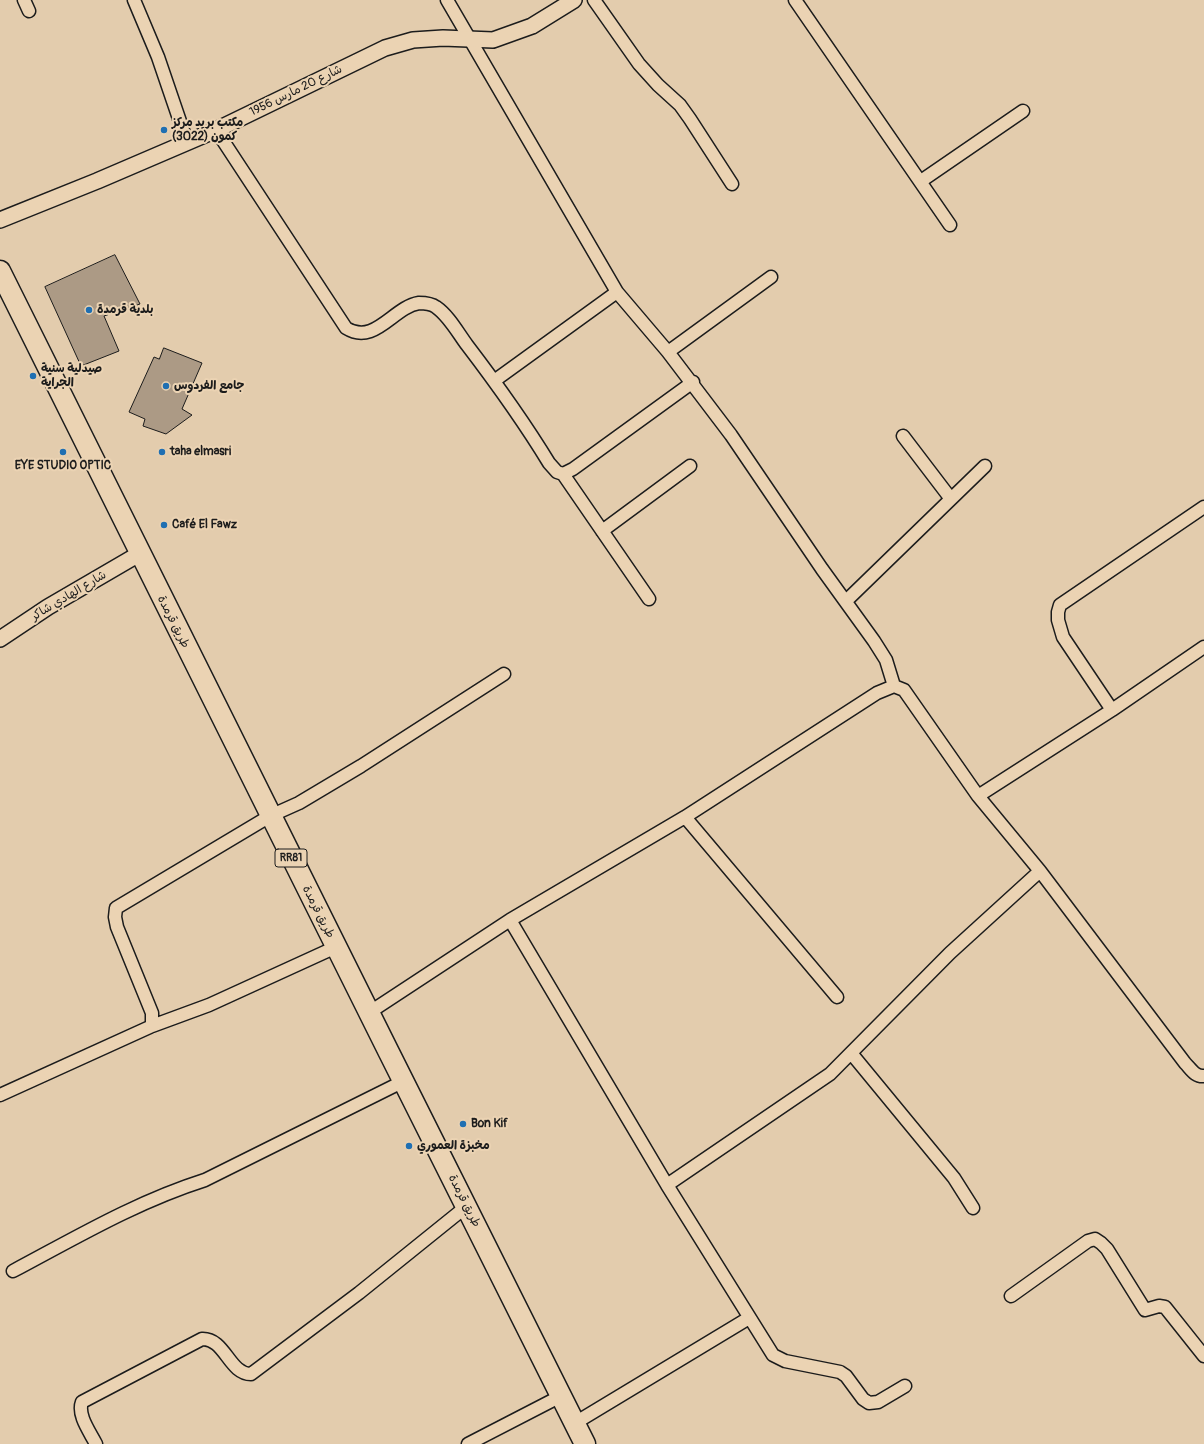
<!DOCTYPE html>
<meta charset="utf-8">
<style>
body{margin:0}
canvas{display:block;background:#e3ccad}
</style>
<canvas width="1204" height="1444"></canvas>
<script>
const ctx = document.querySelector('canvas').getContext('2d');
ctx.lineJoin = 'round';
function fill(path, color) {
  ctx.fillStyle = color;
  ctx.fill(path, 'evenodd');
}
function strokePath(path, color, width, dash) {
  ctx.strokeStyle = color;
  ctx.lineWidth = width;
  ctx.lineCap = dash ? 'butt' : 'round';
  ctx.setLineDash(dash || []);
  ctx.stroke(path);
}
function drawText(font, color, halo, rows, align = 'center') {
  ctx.font = font + ' Pangolin,"Playpen Sans Arabic",sans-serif';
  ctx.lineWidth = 4;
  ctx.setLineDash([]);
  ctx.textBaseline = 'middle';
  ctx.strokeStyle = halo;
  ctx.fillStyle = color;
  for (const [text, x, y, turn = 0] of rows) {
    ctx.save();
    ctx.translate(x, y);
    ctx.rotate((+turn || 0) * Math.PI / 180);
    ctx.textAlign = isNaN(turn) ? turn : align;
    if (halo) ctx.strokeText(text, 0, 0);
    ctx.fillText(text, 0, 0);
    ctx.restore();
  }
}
const building = new Path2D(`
 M115,255L140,304L104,316L119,351L81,366L45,287Z
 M164,348L202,363L182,409L192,415L166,434L143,426L145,419L129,412L154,357L159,359Z`);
fill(building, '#ac9a85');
strokePath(building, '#1c1c1c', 1);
const minor = new Path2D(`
 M24,0L29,11
 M134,0L158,57L187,142
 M447,0L617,292L668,352L731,435L822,569L874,641L886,660L894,686
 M594,0L639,64L658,85L680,105L690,119L732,184
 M795,0L950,225
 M216,130L346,328C375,346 393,307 419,303C424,303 432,304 436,307C449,316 458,333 467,345C496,383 524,422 549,463L557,472L563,474L573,469L693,382
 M921,181L1023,111
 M668,352L771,277
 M494,381L617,292
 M903,436L951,499
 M563,474L649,599
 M602,531L690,466
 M846,601L985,466
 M1112,710L1063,637L1058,620V612L1060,605L1204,507
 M978,796L1112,710L1204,647
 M685,817L837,997
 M510,920L667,1185L773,1355L785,1361L840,1372L846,1376L863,1399L869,1403L878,1402L905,1386
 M370,1012L510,920L685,817L877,693L894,686L904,690L978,796L1040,871L1185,1063C1191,1069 1195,1077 1204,1076
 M152,1026L209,1005L336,947
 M851,1053L954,1178L973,1208
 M0,1095L152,1026V1013L117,927L115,917L116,908L270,816L299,803L361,766L504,674
 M667,1185L830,1074L950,953L1040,871
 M13,1271C77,1237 136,1202 205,1180L404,1081
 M1011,1296L1088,1241L1095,1239L1101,1243L1107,1249L1145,1310L1159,1306L1165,1307L1204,1356
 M575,1423L749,1318
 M96,1444C90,1432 77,1415 82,1402L202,1339C225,1338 229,1374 251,1374L359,1293L467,1206
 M468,1444L561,1396`);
const tertiary = new Path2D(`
 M0,220L97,181L216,130L385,48L413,40L443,38L493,40L532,26L574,0
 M0,639L48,607L139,554`);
const primary = new Path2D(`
 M0,271C192,663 390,1053 585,1444`);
strokePath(minor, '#1c1c1c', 15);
strokePath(tertiary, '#1c1c1c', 18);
strokePath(primary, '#1c1c1c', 23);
strokePath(minor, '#ebd3b3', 12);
strokePath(tertiary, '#ebd3b3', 15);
strokePath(primary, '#ebd3b3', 20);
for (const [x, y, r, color] of [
 [164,130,4,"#1f6fb2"],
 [89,310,4,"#1f6fb2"],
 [33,376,4,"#1f6fb2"],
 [166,386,4,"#1f6fb2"],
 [63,452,4,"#1f6fb2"],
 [162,452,4,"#1f6fb2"],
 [164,525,4,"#1f6fb2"],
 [463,1124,4,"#1f6fb2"],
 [409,1146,4,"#1f6fb2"]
]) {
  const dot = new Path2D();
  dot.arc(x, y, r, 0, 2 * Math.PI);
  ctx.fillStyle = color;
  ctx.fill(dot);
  strokePath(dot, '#ebd3b3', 1.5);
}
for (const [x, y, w] of [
 [291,858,32]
]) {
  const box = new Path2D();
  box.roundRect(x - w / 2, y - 9, w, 18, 3);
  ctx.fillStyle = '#ebd3b3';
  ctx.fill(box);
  strokePath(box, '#1c1c1c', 1);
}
drawText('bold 11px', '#1c1c1c', null, [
 ["RR81",291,858]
]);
drawText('12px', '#1c1c1c', '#ebd3b3', [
 ["شارع 20 مارس 1956",296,91,-26],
 ["شارع الهادي شاكر",69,596,-31],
 ["طريق قرمدة",173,622,63],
 ["طريق قرمدة",318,912,63],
 ["طريق قرمدة",464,1201,63]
]);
drawText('bold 12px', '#1c1c1c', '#ebd3b3', [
 ["مكتب بريد مركز",172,123],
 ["كمون (3022)",172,137],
 ["بلدية قرمدة",97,310],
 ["صيدلية سنية",41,369],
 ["الجراية",41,383],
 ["جامع الفردوس",174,386],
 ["taha elmasri",170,452],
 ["EYE STUDIO OPTIC",63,466,"center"],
 ["Café El Fawz",172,525],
 ["Bon Kif",471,1124],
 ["مخبزة العموري",417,1146]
], 'left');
</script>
